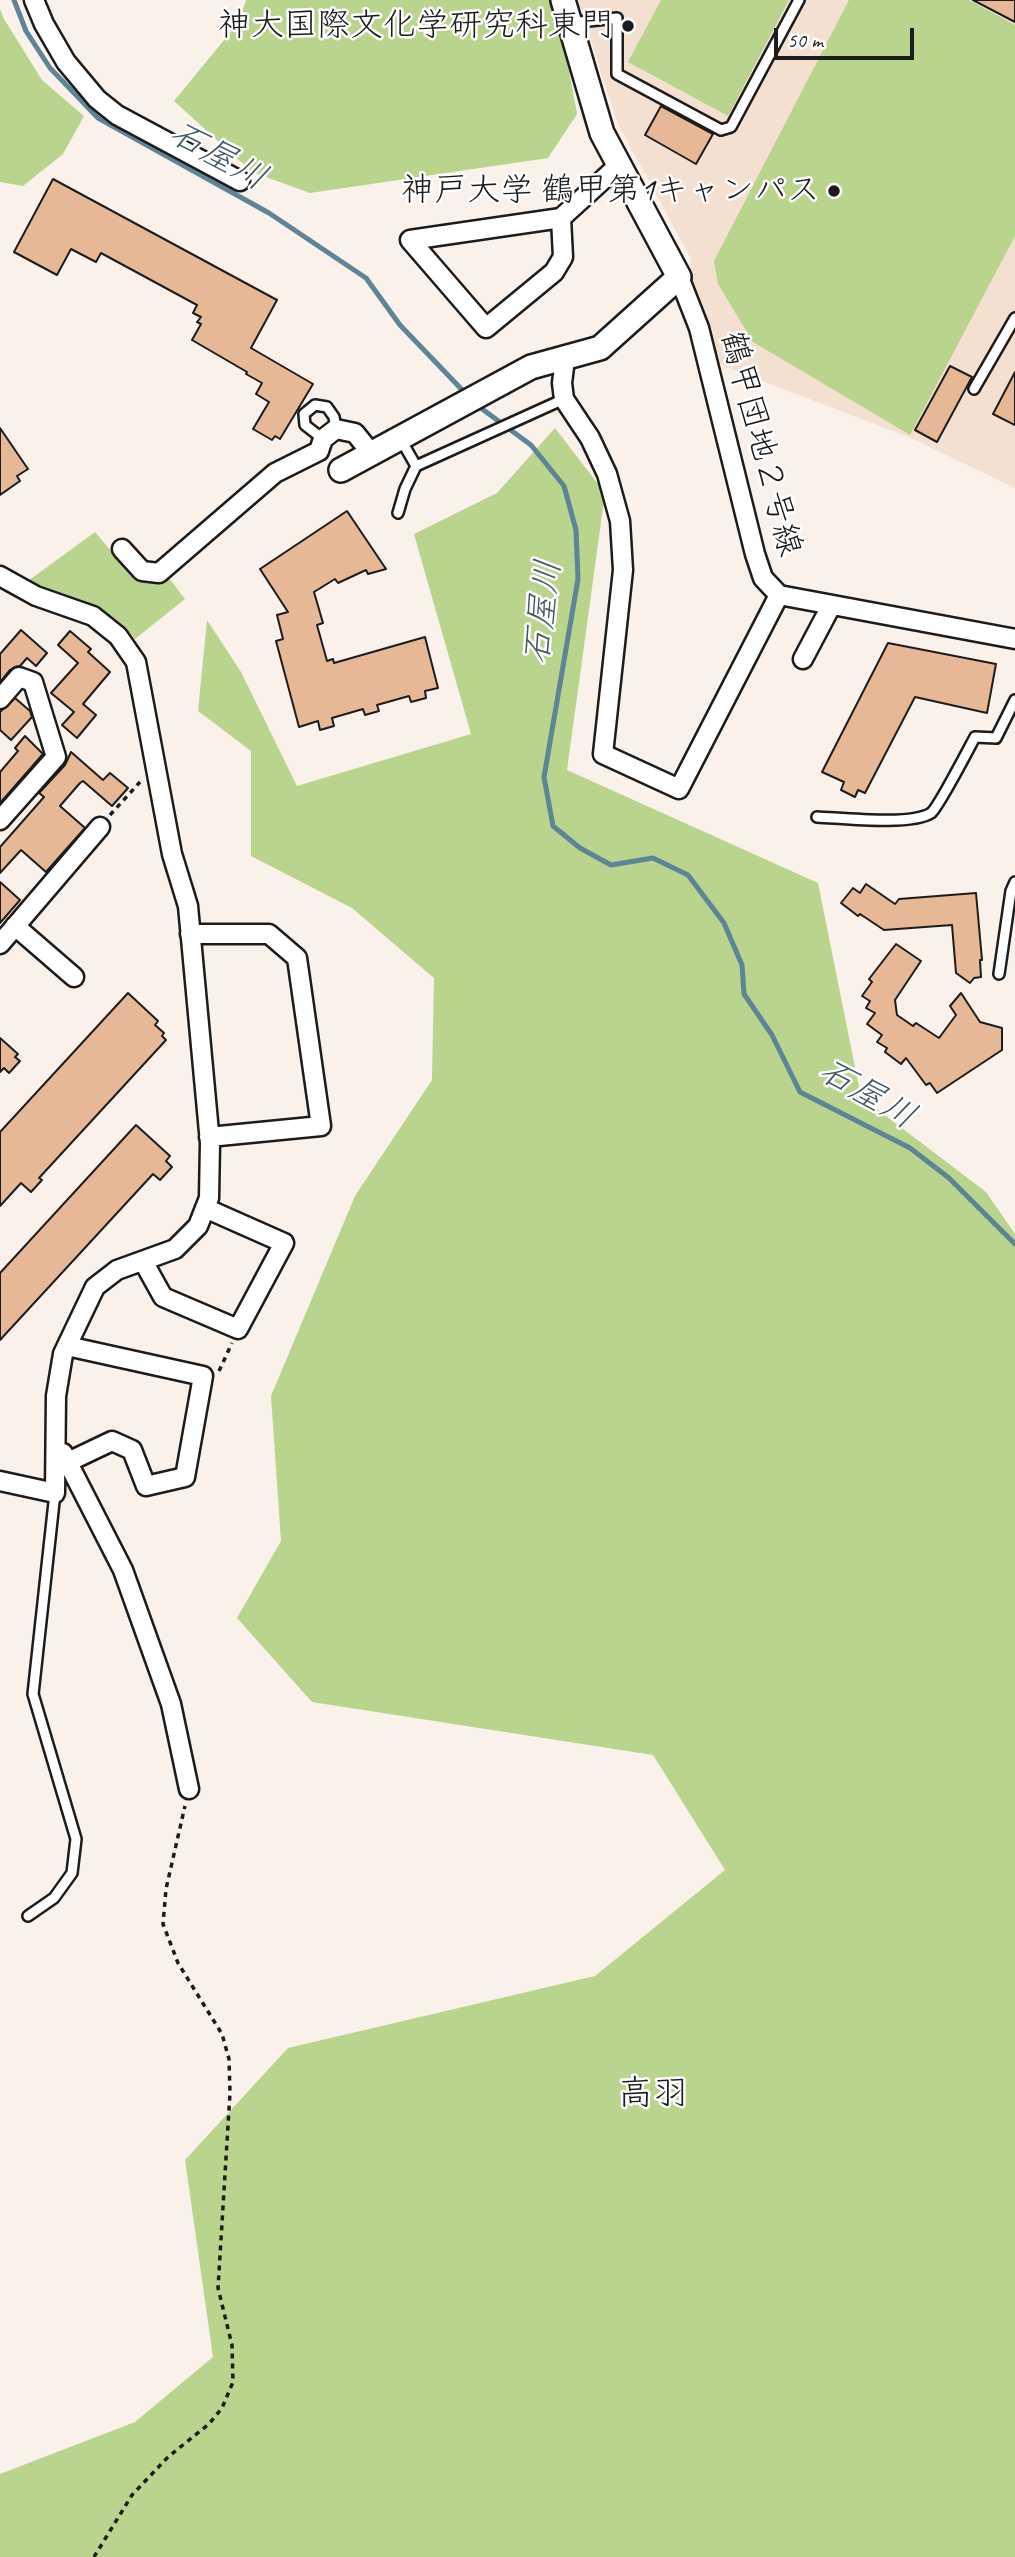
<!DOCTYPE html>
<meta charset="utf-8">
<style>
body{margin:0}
#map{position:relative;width:1015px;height:2557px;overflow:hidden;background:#faf1ea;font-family:Caveat,sans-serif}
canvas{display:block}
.scale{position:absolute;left:774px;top:28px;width:140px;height:32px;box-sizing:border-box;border:4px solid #1c1c1c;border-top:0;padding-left:9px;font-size:21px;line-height:24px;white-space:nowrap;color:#1c1c1c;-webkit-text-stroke:5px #fff;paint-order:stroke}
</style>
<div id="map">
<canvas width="1015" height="2557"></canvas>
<div class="scale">50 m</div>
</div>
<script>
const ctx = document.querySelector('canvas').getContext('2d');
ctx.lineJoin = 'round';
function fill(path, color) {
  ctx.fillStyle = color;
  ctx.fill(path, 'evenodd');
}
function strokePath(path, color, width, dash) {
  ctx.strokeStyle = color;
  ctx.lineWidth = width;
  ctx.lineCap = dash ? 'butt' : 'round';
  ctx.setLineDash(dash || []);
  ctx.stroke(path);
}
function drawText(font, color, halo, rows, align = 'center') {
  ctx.font = font + ' Caveat,"Klee One",sans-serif';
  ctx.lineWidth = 5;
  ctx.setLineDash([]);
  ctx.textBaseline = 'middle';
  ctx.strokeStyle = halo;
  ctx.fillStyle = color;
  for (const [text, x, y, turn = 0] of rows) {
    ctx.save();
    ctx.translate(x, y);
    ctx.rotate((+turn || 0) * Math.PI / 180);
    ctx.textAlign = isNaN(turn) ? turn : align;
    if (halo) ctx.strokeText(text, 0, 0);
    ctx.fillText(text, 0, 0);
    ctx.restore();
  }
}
fill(new Path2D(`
 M578,0H1015V488L911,438L718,364L706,321L691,279V259L617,122Z`), '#f4e0d1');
fill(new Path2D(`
 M246,0H556L577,114L548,158L310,193L252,172L174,101L238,23Z
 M661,0H789L728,116L628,62Z
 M849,0H969L1015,25V236L910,435L753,342L718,284L714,261Z
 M0,9L4,19L42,80L84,116L63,154L23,186L0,182Z
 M555,428L605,493L567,770L818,883L861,1097L986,1192L1015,1234V2557H0V2474L135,2422L213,2357L185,2160L288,2048L595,1976L725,1870L653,1755L312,1702L237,1618L281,1541L271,1396L355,1196L432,1080L434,978L352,908L251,856V751L198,711L207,620L241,672L297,786L471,734L414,534L497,493Z
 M95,532L136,580L160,584L169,578L185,599L135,639C111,605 65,595 28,581Z`), '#b9d48c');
strokePath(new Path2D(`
 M14,0L26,31L50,68L98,118L269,213L366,278L400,325L468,396
 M474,403L531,445L564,486L576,530L578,579L544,777L553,826L580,848L611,865L653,858L688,875L724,923L742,965L744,994L772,1035L800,1092L910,1148L949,1178L1015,1244`), '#5d8497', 5);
const building = new Path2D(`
 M973,0H1015V22Z
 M661,106L713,134L696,164L645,135Z
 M53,179L277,300L251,348L313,384L280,439L275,436L272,440L253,429L269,402L256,394L262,383L246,374L247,372L192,340L201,324L197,322L201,317L193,313L197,305L101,253L96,262L71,249L57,275L14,252Z
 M950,366L972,377L937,442L915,430Z
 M1015,372V425L993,414Z
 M0,428L28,469L17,476L20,481L0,495Z
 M347,511L386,569L368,574L366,570L338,583L335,579L314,592L323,623L317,625L327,661L333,659L334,663L425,637L438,688L425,691L426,698L411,702L409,696L377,705L379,711L365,715L363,709L332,718L334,726L320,730L318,721L299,727L276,641L283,639L277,615L288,612L260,569Z
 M21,630L47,653L36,666L27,658L20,666L10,670L0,682V654Z
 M70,631L91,649L88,652L110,672L83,704L96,715L77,738L62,725L74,712L51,693L78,663L58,645Z
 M888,643L996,664L987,713L915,697L865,793L858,790L855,797L841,790L844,782L822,772Z
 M15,698L30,711L32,717L11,740L0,730V712Z
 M25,736L43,754L0,803V772L18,751L15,748Z
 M71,752L103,780L110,773L128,788L112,806L83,781L80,783L60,806L85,828L46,872L21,850L0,873V847L44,797L39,793L65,765Z
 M0,882L20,900L0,923Z
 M866,884L895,904L899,899L976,893L982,960H980L981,977L974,978L970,983L956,973L952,925L884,930L860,914L858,916L841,903L853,888L860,893Z
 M896,944L921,961L895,1000L897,1015L913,1026L916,1023L939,1038L956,1015L950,1006L961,993L980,1022L1002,1028V1050L937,1093L930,1083L926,1085L906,1058L901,1064L885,1052L887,1048L877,1042L882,1035L867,1024L875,1013L866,1008L870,1001L862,996L872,982L869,979Z
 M128,993L158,1021L155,1025L164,1033L162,1036L166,1040L39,1178L42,1180L31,1192L21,1183L0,1206V1132Z
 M0,1038L18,1054L15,1057L20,1061L9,1073L4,1068L0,1072Z
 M136,1125L170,1156L166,1161L172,1167L160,1180L153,1174L0,1340V1273Z`);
fill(building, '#e6b896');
strokePath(building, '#1c1c1c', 2);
const service = new Path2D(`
 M570,23L617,18V74L721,130L731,127L799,0
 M974,389L1015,318
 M400,438L416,466
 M323,439L305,425L304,414L315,405L327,407L334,417L336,429
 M398,513L405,489L416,466L564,399
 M817,817C842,818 911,826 931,813C938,808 968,750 975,737L996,738L1015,700
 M999,974L1011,891L1015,882
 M28,1916L54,1898L72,1873L76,1839L33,1694L55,1493`);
const minor = new Path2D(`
 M34,0L44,24L66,62L97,99L117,115L240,181
 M561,218L563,257L554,272L486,328L410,240L561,218L619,165
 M679,277L699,328L755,554L763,578L779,595L1015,639
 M565,359L562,383L564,399L590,438L607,474L620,521L623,570L603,754L679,789L779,595
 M122,549L142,571L159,573L275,473L319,451L323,439L336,429L355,433L371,453
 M0,576L36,596L93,616L118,636L136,662L172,854L188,906L210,1143L209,1198L198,1226L175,1249L117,1270L95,1287L63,1354L56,1396L55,1493L0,1481
 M803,659L831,606
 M0,699L19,677L33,682L56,757L0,820
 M15,926L74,977
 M190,934H269L297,958L321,1126L209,1137
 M0,944L100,827
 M143,1261L163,1297L238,1329L284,1243L205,1208
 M67,1346L203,1376L185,1477L146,1486L132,1450L112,1441L68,1462
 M63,1453L123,1570L171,1704L189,1789`);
const tertiary = new Path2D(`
 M341,470L531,367L600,348L679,277L602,133L563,0`);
strokePath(service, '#1c1c1c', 14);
strokePath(minor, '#1c1c1c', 23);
strokePath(tertiary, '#1c1c1c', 28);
strokePath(new Path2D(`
 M110,815L140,782
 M219,1371L232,1343
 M94,2557L132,2495L168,2457L209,2424L222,2408L233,2382L232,2345L218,2288L230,2093L229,2059L222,2034L178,1963L163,1924L166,1889L185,1806`), '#1c1c1c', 3.5, [5, 5]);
strokePath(service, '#fff', 9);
strokePath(minor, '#fff', 18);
strokePath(tertiary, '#fff', 23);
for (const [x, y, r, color] of [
 [628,26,7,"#1c1c1c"],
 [834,191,7,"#1c1c1c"]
]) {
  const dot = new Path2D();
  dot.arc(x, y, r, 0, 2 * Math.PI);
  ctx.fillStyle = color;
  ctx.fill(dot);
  strokePath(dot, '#fff', 2.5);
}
drawText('33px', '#1c1c1c', '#fff', [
 ["神大国際文化学研究科東門",614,26],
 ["神戸大学 鶴甲第1キャンパス",820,191]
], 'right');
drawText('33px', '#1c1c1c', '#fff', [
 ["鶴甲団地２号線",760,444,75]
]);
drawText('italic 35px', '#425964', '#fff', [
 ["石屋川",218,157,29],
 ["石屋川",544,612,-83],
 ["石屋川",867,1095,30]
]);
drawText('35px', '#1c1c1c', '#fff', [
 ["高羽",653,2095]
]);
</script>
